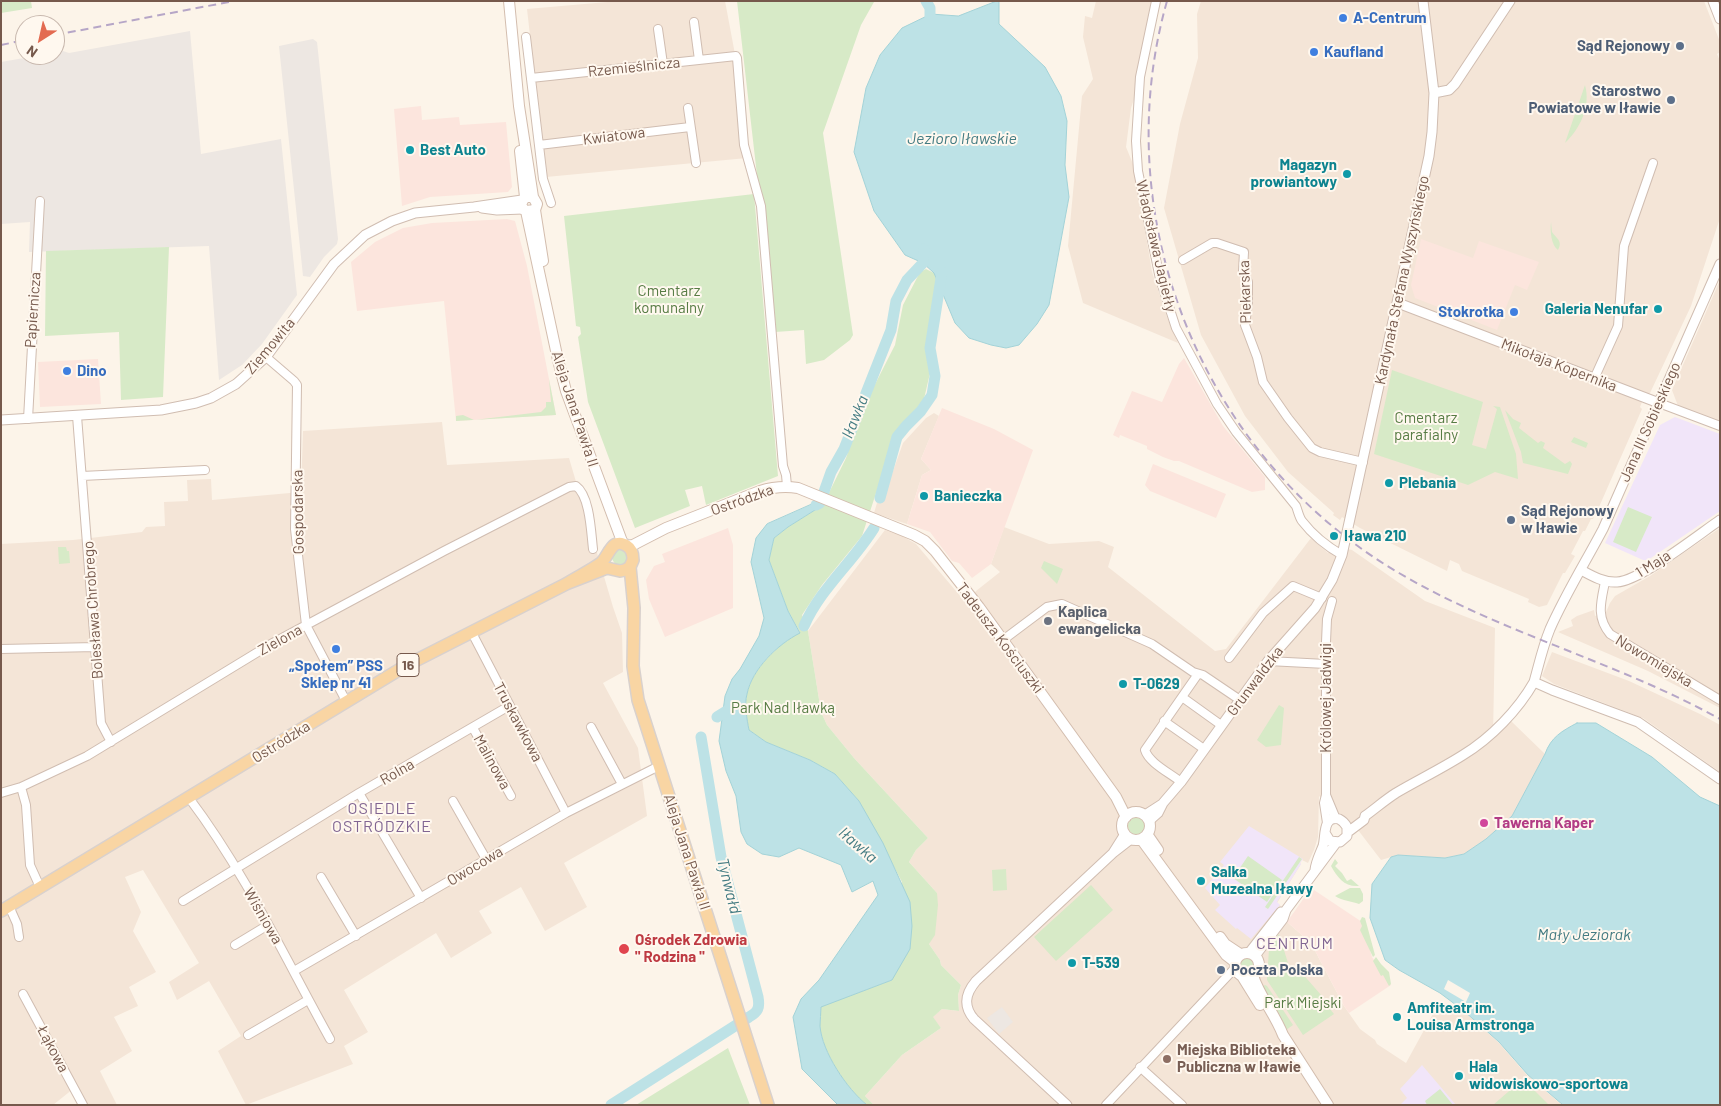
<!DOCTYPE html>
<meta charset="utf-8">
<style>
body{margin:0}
#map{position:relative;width:1721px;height:1106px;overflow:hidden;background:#fcf4e9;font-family:Barlow,sans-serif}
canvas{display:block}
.frame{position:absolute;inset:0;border:2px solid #76594c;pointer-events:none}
.north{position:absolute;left:15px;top:15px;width:50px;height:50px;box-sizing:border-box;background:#fff8ef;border:1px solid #c8b8ae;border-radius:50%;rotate:215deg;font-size:14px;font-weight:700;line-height:20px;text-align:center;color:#76594c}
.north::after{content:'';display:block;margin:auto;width:18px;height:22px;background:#e36b51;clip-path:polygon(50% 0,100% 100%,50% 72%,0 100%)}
</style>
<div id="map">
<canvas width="1721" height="1106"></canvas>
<div class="frame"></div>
<div class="north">N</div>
</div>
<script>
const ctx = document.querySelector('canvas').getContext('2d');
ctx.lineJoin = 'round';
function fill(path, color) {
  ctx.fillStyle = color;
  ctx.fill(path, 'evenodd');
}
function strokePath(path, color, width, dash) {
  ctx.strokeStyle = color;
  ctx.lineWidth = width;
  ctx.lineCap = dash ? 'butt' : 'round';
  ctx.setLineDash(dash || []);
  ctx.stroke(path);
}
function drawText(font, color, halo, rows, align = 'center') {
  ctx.font = font + ' Barlow,sans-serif';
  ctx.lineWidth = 4;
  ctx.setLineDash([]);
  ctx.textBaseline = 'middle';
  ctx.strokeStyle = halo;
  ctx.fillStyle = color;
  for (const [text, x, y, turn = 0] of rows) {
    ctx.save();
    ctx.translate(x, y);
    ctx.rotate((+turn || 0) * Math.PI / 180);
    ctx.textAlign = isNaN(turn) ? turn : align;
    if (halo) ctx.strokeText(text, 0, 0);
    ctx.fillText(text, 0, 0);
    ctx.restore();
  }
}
fill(new Path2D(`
 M619,1H725L737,65L747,158L546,177L527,9Z
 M1096,1H1153L1135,96L1131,108L1126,147L1135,169L1152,272L1167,317L1178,343L1083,303L1068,246L1082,96L1093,79L1083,37L1085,16L1092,18Z
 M1201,1H1704L1720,42V52L1717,54L1720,61V218L1691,306L1650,393L1642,402L1640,407L1642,409L1599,507L1593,519H1591L1585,531H1583L1571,554L1575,556L1565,573H1563L1547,605L1539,607L1528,602L1529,599L1462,571L1459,564L1450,560L1447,571L1360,528L1342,517L1340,520L1333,515L1334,513L1288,472L1245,416L1201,335L1164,208L1180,124L1198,58L1197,14Z
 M1720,280V422L1678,406L1672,390Z
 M934,413L939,416L921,459L931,470L922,475L907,524L874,513L877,503L882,502L903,443L926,418Z
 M442,422L447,465L569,458L613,607L622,633L623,672L603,683L638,748L647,816L564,863L587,907L545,931L521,887L479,911L492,933L451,958L436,933L344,990L368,1032L344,1046L353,1064L246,1105L218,1051L241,1036L209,981L177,1000L169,982L199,963L143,870L125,877L141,912L133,931L156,972L129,987L138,1006L114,1017L132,1051L100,1071L117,1105H82L73,1089L53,1105H1V544L73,540L142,532L146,527L165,526L164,502L188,501L187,480L211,479L212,500L301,492L303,431Z
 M1004,527L1049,544L1099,541L1114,547L1108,567L1215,651L1226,649L1311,538L1328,553L1334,546L1352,550L1425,601L1495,628L1493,737L1511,721L1545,754L1512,816L1486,839L1464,854L1445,858L1398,855L1381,860L1358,830L1319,796L1318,837L1314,850L1308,863L1302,860L1300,863L1301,864L1277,903L1280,905L1287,922L1311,943L1344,1006L1360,1029L1375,1040L1377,1044L1406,1063L1440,1001L1464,1011L1499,1043L1527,1075L1562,1105H874L865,1096L902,1055L941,1028L932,1017L942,1009L959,1011L958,995L961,985L941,965L940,960L929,944L937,893L909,862L916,850L928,838L854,758L827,725L821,712L808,631L885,530L902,536L916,544L967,604L976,591L1000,572L991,564Z
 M1720,528V708L1648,671L1558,632L1573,626L1571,620L1577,616L1594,610L1595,616L1606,612L1610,603L1615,596L1650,576Z
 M1552,652L1629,681L1700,714L1720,725V772L1643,718L1554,684L1542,676Z`), '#f4e5d7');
fill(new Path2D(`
 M421,106L422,120L459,117L460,125L506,122L512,187L508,192L430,197L402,206L394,109Z
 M507,219L515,221L527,266L556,415L456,421L444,301L357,311L351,262L375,242L403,228L432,223Z
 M1421,239L1473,258L1479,241L1539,262L1527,290L1515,285L1497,330L1415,298L1411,285Z
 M1184,358L1223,426L1265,477V490L1252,492L1179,461H1174L1163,457L1147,449V446L1120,435L1119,438L1113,435L1132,391L1162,402L1179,364Z
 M98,359L101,404L40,407L38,362Z
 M942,408L994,429L1033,450L991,564L972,578L959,563L952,561L930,532L907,524L922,475L931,470L921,459Z
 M1153,464L1226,494L1216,518L1150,491L1145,485Z
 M728,528L733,545V608L665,637L649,599L646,580L654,566L665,562L662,554Z
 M1311,888L1362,922L1372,957L1391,985L1349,1013L1344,1006L1311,943L1287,922Z`), '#fce5dd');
fill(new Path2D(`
 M190,31L201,154L281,139L297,295L262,344L242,365L219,380L209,246L29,252L30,222L1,224V62L41,55H55V52L63,51L69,53Z
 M313,39L317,42L338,239L337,244L324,257L310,277L303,276L279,46Z
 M1002,1007L1013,1022L999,1034L987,1018Z`), '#ede7e2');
fill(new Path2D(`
 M1675,417L1720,434V511L1648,560H1643L1605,543L1660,425Z
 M1249,826L1303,859L1300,863L1301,864L1277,902L1280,905L1251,939L1237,928L1236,929L1215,910L1220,905L1205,888L1224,865L1220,862Z
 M1422,1065L1456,1105H1400L1407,1098L1400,1089Z`), '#f1e5f9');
fill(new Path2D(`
 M1,1H31L32,8L1,13Z
 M737,1H879L874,2L861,25L823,133L853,335L850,340L824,360L806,364L804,330L775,332Z
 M1585,85C1591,106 1580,129 1565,143Z
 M754,194L778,476L706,505L702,486L685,490L690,506L635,528L588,402L578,337L581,334L580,327L576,326L564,216Z
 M1551,222L1552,232C1557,239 1563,241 1558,250C1551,245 1550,231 1551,222Z
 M169,247L163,397L121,400L119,332L45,336L46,251Z
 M926,269L934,273L938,283L931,314L927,352L930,373L924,399L894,438L862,536L822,585L802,615L808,631L821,712L827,725L854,758L928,838L916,850L909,862L937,893L938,905L935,935L929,944L940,960L941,965L961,985L958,995L959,1011L942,1009L933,1017L941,1028L902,1055L865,1096L874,1105H867C847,1089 822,1052 820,1026C820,1020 821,1013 821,1006L892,980L902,882L859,801L835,774L810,760L766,742L749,730C747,718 744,705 747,694C752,669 778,645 800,632L788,611L769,560L774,538L788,527L823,505L846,458L863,408L895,345L903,305L920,272Z
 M1392,370L1483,402L1472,445L1486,449L1497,409L1493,406L1500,407L1516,454L1518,479L1495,472L1468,485L1374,454Z
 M549,379L556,415L456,421V416L463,415L474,420L541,412L546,407V402H551Z
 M1505,410L1513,419L1521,423L1519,428L1538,443L1541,441L1545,443L1543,448L1565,464L1570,461L1572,464L1568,474L1523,463L1521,452Z
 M1574,437L1588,443L1586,448L1571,442Z
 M1628,507L1652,517L1636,552L1613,542Z
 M58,547H66L67,551H69L70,563L59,564Z
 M612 557a8 8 0 1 1 16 0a8 8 0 1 1-16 0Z
 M1044,561L1063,569L1057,584L1041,568Z
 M1279,705L1284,708L1281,745L1266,747L1257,740Z
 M1128 826a9 9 0 1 1 18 0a9 9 0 1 1-18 0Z
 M1248,856L1282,880L1267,902L1233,878Z
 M1299,857L1302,859L1268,909L1265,907Z
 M1335,859L1338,863L1335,866L1342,873L1347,881L1351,879L1359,886C1344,887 1338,878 1331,866Z
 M1006,869L1007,890L993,891L992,870Z
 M1091,885L1113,910L1056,961L1034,937Z
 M1350,888H1360L1363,894V901L1359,904C1351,901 1343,901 1335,896Z
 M1362,917L1365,918L1375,955L1373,957L1360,930L1362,926L1360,921Z
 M1279,934L1288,963L1299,974L1301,972L1321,995L1322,999L1334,1014L1303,1035L1267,980L1269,949Z
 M1376,957L1381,964L1389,972L1391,984L1389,986L1383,975L1381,976L1373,961Z
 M1239 966a8 8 0 1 1 16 0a8 8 0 1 1-16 0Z
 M1265,985L1267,986L1293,1025L1286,1030L1260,988Z
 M728,1048L750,1105H636Z
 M1523,1079L1549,1105H1493Z
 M1440,1089L1453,1105H1427L1425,1101Z`), '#d7eac7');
const water = new Path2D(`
 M997,1H999V24L1045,67L1061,96L1067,121L1065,165L1069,197L1049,305L1037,324L1019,345L1006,348L991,345L969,338L955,323L934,273L923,263L905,255L874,211L854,152L866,88L880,55L902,28L931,14L958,16Z
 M817,502L823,505L788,527L774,538L769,560L788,611L800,633C778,644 752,669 747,694C744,705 747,719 749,730L766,742L810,760L835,774L859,801L883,843L910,902L912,926L910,949L892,980L821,1007C821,1013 820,1020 820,1026C822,1052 847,1089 867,1105H838L802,1069L793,1017L801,999L819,980L878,895L873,881L852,892L841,865L799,848L779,857L762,854L747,844L741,832L736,796L726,771L719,741L725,696L732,679L740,669L759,636L764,618L751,562L756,538L767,524Z
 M1577,723H1596L1652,757L1700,797L1720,806V1105H1563L1528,1075L1499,1042L1464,1011L1440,993L1399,970L1385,960L1370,918L1372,884L1391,857L1398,855L1445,858L1464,854L1486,839L1512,816L1545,754C1551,737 1562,731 1577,723Z`);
fill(water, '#bde2e6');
strokePath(water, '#a3d2d7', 1);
fill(new Path2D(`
 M1448,980L1470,993L1466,1002L1444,989Z`), '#fcf4e9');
strokePath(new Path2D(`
 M926,1L930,8V29
 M880,498L897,437L906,426L921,411L932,395L935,376L930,348L942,272
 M816,505L820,503L831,472L844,449L891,330L896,301L907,280L923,263L924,249
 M804,626C820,589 853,562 874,528
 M717,717L733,707
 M611,1105L749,1017C758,1012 760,1008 758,997L721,857L701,737`), '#bde2e6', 11);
const minor = new Path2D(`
 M1156,1L1140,77L1136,141L1138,171L1160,279L1176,328L1217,404L1236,432L1296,506C1298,511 1299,517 1302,521C1312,534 1328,547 1342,555
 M694,22L699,60
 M658,29L663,64
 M526,37L543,179L551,203
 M531,78L736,56L737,58L744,145L761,206L783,466L786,475L787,486
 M688,108L696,163
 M539,145L690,127
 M1183,260L1212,243H1217L1244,252L1243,271L1248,282V302L1245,325L1257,357L1263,382L1288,418L1312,448L1320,452L1363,462
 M266,357L294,381L297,385L295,529L306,625L346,701
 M1594,379L1618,326L1624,246L1653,163
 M1659,403L1720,426
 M77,416L101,723L111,742
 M28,419L40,201
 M82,476L205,470
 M1605,582C1601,602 1596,617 1610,634L1720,700
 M471,631L566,813
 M1003,640L1047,607L1062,604L1152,644L1193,672L1203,675L1240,700
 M1,649L96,647
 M1229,658L1263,613L1293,586L1322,598
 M1268,661L1326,664
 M1182,697L1221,725
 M1164,721L1204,749
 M591,727L622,784
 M473,728L511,796
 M1181,782C1170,773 1149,763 1145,750L1198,674
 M1,793L21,787
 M359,793L421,898
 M1326,795L1336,819
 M189,798C245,872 285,958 330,1039
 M453,801L486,859
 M1327,823L1324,803L1326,795V642L1327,619L1332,601
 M321,877L356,936
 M40,887L30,865L26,805L21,787L87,756L271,644L444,551L569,487L576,486C590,496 591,532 593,549
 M183,901L359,793L509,706
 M9,906L17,924L19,937
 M235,945L268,925
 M294,971L566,813L659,766
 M23,994L83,1105
 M248,1035L308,1000
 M1140,1067L1182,1105
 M1106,1105L1235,968`);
const tertiary = new Path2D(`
 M1713,1L1720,19
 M1434,93L1449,90L1455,84L1510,1
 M482,208L497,210L523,209
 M1398,303L1659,403
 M1,420L161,410L196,403L211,398L236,384L266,357L334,264L365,235L392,221L415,213L474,207L522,200
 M1581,570C1592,576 1604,583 1617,582C1640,581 1698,535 1720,520
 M1534,682L1552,690L1638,722L1720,779
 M1145,815L1162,804
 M1149,821L1158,813L1163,803L1181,782L1268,661L1315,608L1332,580L1342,555L1429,156L1432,132L1434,93L1423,1
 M1348,832L1364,820L1365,816C1376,808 1385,800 1396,793C1418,780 1441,769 1463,755C1491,738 1518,710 1534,682C1539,664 1543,646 1550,629C1565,595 1585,563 1603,529L1720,264
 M1113,853L1125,834
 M1315,870C1316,861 1320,854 1323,846C1326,837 1322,815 1339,819C1343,821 1345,823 1347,827V836L1340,842L1330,841L1325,833
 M1249,953L1281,912
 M1255,956L1283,919L1286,910L1336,843
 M1067,1105L974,1019C963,1006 965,994 976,981L1113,853L1131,839`);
const secondary = new Path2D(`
 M509,1L519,106L533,197L537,204L535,210L526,211
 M520,151L525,197
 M533,197H525L521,204L523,209L526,211L558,360L566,391L623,544
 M535,210L543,261
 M627,546L633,545L666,528L760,491C773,487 784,486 798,488L914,535L925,541L935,551L979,607L1116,797L1126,817
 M1122 826a14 14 0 1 1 28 0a14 14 0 1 1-28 0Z
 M1147,834L1158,850
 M1141,839L1226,955L1235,962
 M1220,937L1225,944L1240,954
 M1235 965a12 12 0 1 1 24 0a12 12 0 1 1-24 0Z
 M1242,976L1260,1005
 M1253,976C1260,997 1275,1014 1283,1035L1328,1105`);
const primary = new Path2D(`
 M630,567L634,608L633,666L638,700L768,1105
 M1,911L407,665L566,584L607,568L620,571L625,570L630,567L633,560C633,554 632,549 627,546C612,536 609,556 601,563C590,571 577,577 566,584`);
strokePath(minor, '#d0bdb1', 10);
strokePath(tertiary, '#d0bdb1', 11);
strokePath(secondary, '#d3bdae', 12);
strokePath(primary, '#d9d1cd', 14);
strokePath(minor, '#fff', 8);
strokePath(tertiary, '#fff', 9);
strokePath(secondary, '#fff', 10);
strokePath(primary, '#f9d5a3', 11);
strokePath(new Path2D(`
 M1167,1C1105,220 1204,459 1399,573C1501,633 1617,662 1720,719
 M55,35L234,1
 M1,45L25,40`), '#b6a6c7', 2, [8, 5]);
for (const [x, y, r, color] of [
 [1343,18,5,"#3f7fe0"],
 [1680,46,5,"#5c6f8a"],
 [1314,52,5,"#3f7fe0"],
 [1671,100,5,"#5c6f8a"],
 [410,150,5,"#0f9aa8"],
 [1347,174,5,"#0f9aa8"],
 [1658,309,5,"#0f9aa8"],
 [1514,312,5,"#3f7fe0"],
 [67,371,5,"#3f7fe0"],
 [1389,483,5,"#0f9aa8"],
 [924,496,5,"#0f9aa8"],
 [1511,520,5,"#5c6f8a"],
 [1334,536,5,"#0f9aa8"],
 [1048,621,5,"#6b7280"],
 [336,649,5,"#3f7fe0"],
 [1123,684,5,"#0f9aa8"],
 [1484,823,5,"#d1479c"],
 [1201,881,5,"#0f9aa8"],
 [624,949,6,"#e0444e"],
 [1072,963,5,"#0f9aa8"],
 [1221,970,5,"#5c6f8a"],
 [1397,1017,5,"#0f9aa8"],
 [1167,1059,5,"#8d6e63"],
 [1459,1076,5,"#0f9aa8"]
]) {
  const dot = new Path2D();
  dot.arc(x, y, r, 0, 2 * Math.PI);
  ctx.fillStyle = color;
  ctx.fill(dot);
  strokePath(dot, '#fff8ef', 2);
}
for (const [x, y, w] of [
 [408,665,22]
]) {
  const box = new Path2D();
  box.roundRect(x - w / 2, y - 11.5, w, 23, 4);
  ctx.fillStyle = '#fff8ef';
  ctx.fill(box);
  strokePath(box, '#76594c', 1);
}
drawText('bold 14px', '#76594c', null, [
 ["16",408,665]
]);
drawText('bold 15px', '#366cbe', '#fff8ef', [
 ["A-Centrum",1353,18],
 ["Kaufland",1324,52],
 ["Stokrotka",1504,312,"right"],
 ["Dino",77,371],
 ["„Społem” PSS",336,666,"center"],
 ["Sklep nr 41",336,683,"center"]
], 'left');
drawText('bold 15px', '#4e5e75', '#fff8ef', [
 ["Sąd Rejonowy",1670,46],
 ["Starostwo",1661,91],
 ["Powiatowe w Iławie",1661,108],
 ["Sąd Rejonowy",1521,511,"left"],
 ["w Iławie",1521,528,"left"],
 ["Poczta Polska",1231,970,"left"]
], 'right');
drawText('15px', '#76594c', '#fff8ef', [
 ["Rzemieślnicza",634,67,-6],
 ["Kwiatowa",614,136,-7],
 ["Władysława Jagiełły",1156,246,77],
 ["Kardynała Stefana Wyszyńskiego",1402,280,-78],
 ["Piekarska",1245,292,-92],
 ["Papiernicza",33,310,-86],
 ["Ziemowita",270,346,-50],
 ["Mikołaja Kopernika",1559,365,21],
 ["Aleja Jana Pawła II",575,409,72],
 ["Jana III Sobieskiego",1650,422,-66],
 ["Ostródzka",742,500,-20],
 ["Gospodarska",298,512,-91],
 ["1 Maja",1653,564,-32],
 ["Bolesława Chrobrego",93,610,-94],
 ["Tadeusza Kościuszki",1000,638,53],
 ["Zielona",280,640,-29],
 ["Nowomiejska",1654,661,31],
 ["Grunwaldzka",1255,681,-53],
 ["Królowej Jadwigi",1326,698,-90],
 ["Truskawkowa",518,722,62],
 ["Ostródzka",281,742,-32],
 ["Malinowa",492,762,61],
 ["Rolna",397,772,-30],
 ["Aleja Jana Pawła II",687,852,72],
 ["Owocowa",475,866,-31],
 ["Wiśniowa",263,916,60],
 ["Łąkowa",53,1049,62]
]);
drawText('bold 15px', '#0d838f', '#fff8ef', [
 ["Best Auto",420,150],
 ["Magazyn",1337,165,"right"],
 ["prowiantowy",1337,182,"right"],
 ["Galeria Nenufar",1648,309,"right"],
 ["Plebania",1399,483],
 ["Banieczka",934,496],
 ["Iława 210",1344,536],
 ["T-0629",1133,684],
 ["Salka",1211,872],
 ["Muzealna Iławy",1211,889],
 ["T-539",1082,963],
 ["Amfiteatr im.",1407,1008],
 ["Louisa Armstronga",1407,1025],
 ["Hala",1469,1067],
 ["widowiskowo-sportowa",1469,1084]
], 'left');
drawText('15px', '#577c44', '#fff8ef', [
 ["Cmentarz",669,291],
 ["komunalny",669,308],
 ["Cmentarz",1426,418],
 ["parafialny",1426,435],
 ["Park Nad Iławką",783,708],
 ["Park Miejski",1303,1003]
]);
drawText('bold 15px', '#5b616d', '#fff8ef', [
 ["Kaplica",1058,612],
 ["ewangelicka",1058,629]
], 'left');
drawText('bold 15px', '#b23c85', '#fff8ef', [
 ["Tawerna Kaper",1494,823]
], 'left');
drawText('bold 15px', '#be3a42', '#fff8ef', [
 ["Ośrodek Zdrowia",635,940],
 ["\" Rodzina \"",635,957]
], 'left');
drawText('bold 15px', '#785e54', '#fff8ef', [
 ["Miejska Biblioteka",1177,1050],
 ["Publiczna w Iławie",1177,1067]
], 'left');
drawText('italic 16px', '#437b82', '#fff8ef', [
 ["Jezioro Iławskie",962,139],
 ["Iławka",855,417,-68],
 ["Iławka",858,845,41],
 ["Tynwałd",729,886,76],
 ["Mały Jeziorak",1584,935]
]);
ctx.letterSpacing = '1px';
drawText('16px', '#816592', '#fff8ef', [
 ["OSIEDLE",382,809],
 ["OSTRÓDZKIE",382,827],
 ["CENTRUM",1295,944]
]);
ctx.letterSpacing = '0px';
</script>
